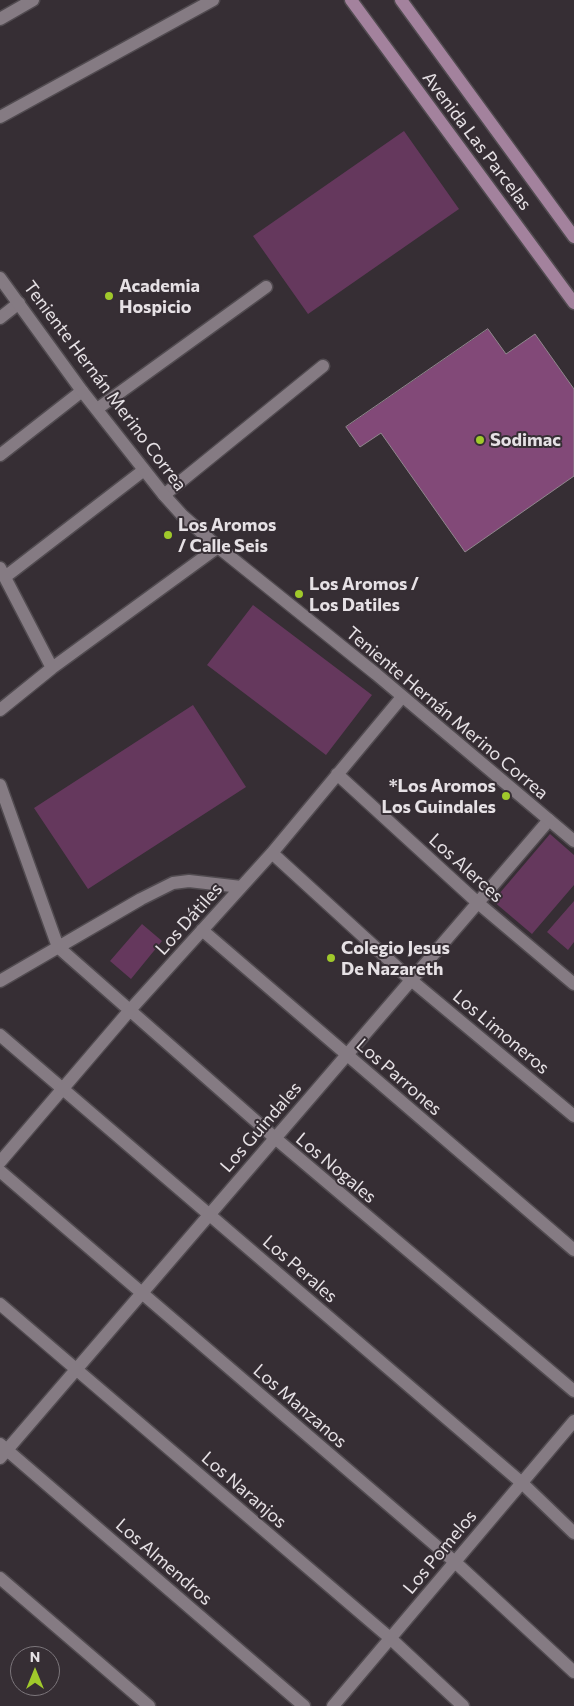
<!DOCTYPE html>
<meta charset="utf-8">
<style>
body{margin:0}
#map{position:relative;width:574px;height:1706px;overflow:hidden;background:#362e34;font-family:Commissioner,sans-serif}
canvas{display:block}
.north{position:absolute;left:10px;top:1646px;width:50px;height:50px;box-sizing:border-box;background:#362e34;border:1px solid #7c767b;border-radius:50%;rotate:0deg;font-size:14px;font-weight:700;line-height:20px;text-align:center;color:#e6e1e5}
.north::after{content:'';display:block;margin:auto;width:18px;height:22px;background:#a0c92b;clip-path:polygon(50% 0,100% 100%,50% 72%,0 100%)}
</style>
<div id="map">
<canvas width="574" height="1706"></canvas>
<div class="north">N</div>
</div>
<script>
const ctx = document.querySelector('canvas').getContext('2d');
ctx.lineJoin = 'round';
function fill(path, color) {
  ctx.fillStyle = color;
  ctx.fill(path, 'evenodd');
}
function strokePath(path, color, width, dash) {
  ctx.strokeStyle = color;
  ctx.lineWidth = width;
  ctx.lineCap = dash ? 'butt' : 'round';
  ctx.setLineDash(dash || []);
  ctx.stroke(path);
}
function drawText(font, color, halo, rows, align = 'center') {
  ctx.font = font + ' Commissioner,sans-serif';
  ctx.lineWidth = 4;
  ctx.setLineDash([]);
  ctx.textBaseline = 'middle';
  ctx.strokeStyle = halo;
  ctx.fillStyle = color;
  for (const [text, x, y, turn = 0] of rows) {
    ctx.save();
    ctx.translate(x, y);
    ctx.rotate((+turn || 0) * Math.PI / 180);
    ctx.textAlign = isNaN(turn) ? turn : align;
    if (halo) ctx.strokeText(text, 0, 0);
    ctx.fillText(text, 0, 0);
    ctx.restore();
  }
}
fill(new Path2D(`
 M404,131L459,209L308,314L253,236Z
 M253,605L372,695L326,755L207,665Z
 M193,705L246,787L88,889L34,808Z
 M550,834L574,855V885L532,934L493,901Z
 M574,901V942L568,950L547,932Z
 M142,924L162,941L131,979L110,961Z`), '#65385d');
const building = new Path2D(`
 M488,329L506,354L535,334L574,389V476L465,552L381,433L360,447L346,427Z`);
fill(building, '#824978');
strokePath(building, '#91878e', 1);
const minor = new Path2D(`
 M0,19L33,0
 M0,117L213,0
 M0,318L19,303
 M97,409L266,287
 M0,455L82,391
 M164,495L323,366
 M0,568L52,668
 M5,577L144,470
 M0,710L52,668L218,547
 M337,774L478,903L574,984
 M0,785L58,947L275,1138L574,1391
 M272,853L411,980L574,1116
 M202,930L574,1250
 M0,981L141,899L173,883L189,881L241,887
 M0,1035L522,1483L574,1533
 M0,1162L130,1010L272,853L402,697
 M0,1171L455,1562L574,1672
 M0,1304L390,1638L463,1706
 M0,1444L304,1706
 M0,1458L549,820
 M0,1578L149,1706
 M333,1706L574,1421`);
const tertiary = new Path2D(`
 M0,278L82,391L164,495L182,515L218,547L376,674L574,841`);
const secondary = new Path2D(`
 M351,0L574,303
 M401,0L574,237`);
strokePath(minor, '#514b50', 15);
strokePath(tertiary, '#514b50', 15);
strokePath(secondary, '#514b50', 15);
strokePath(minor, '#857b83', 12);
strokePath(tertiary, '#857b83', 12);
strokePath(secondary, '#a3829d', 12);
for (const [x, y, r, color] of [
 [109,296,5,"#a0c92b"],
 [480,440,5,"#a0c92b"],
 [168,535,5,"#a0c92b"],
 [299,594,5,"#a0c92b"],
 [506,796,5,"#a0c92b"],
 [331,958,5,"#a0c92b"]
]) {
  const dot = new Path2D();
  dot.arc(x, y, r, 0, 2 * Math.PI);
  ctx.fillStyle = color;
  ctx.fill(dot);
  strokePath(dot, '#362e34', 2);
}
drawText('18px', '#e6e1e5', '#362e34', [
 ["Avenida Las Parcelas",477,141,53],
 ["Teniente Hernán Merino Correa",105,386,53],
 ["Teniente Hernán Merino Correa",447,713,40],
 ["Los Alerces",466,868,42],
 ["Los Dátiles",189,919,-48],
 ["Los Limoneros",501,1032,40],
 ["Los Parrones",399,1077,41],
 ["Los Guindales",261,1127,-49],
 ["Los Nogales",336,1168,40],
 ["Los Perales",300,1269,41],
 ["Los Manzanos",300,1406,41],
 ["Los Naranjos",244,1490,41],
 ["Los Pomelos",440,1552,-50],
 ["Los Almendros",164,1562,41]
]);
drawText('bold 18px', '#e6e1e5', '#362e34', [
 ["Academia",119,286],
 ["Hospicio",119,307],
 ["Sodimac",490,440],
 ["Los Aromos",178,525],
 ["/ Calle Seis",178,546],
 ["Los Aromos /",309,584],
 ["Los Datiles",309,605],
 ["*Los Aromos",496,786,"right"],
 ["Los Guindales",496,807,"right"],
 ["Colegio Jesus",341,948],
 ["De Nazareth",341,969]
], 'left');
</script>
